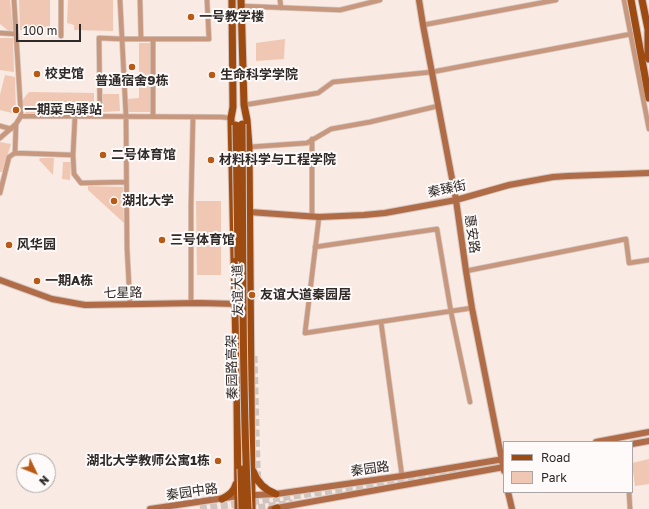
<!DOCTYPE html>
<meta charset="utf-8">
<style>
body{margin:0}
#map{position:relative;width:649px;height:509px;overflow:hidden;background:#f9eae3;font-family:"Golos Text",sans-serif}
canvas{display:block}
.legend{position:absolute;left:503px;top:441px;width:130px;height:52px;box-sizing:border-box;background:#fdfaf9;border:1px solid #aba6a5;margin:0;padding:5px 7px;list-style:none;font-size:12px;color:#2f2927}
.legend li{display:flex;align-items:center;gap:8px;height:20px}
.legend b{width:20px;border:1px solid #aba6a5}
.north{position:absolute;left:16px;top:453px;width:40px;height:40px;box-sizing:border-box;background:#fdfaf9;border:1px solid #aba6a5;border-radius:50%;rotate:133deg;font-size:11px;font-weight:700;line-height:16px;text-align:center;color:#2f2927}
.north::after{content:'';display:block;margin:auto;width:14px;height:18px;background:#b95916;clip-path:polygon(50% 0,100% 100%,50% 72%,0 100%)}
.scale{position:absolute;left:16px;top:24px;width:65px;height:18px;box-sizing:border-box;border:2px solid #2f2927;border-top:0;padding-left:5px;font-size:12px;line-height:14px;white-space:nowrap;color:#2f2927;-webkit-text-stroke:3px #fdfaf9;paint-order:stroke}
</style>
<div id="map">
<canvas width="649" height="509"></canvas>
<ul class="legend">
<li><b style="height:5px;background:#9e4b12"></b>Road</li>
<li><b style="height:11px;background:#f0c7b2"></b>Park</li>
</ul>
<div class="north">N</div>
<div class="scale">100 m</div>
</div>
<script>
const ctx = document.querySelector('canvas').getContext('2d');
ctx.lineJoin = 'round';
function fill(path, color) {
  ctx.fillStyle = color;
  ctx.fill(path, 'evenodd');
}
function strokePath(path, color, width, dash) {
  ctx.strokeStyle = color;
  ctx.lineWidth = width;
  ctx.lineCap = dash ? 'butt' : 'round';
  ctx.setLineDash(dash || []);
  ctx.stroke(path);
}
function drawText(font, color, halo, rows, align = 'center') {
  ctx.font = font + ' "Golos Text","Noto Sans SC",sans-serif';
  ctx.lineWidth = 4;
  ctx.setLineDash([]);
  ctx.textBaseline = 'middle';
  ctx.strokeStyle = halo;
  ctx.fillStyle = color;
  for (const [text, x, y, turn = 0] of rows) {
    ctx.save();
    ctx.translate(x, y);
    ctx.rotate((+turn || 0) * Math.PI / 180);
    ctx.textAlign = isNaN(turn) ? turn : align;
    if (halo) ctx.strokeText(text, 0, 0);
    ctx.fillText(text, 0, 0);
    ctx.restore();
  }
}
fill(new Path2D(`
 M0,0H10L13,29L10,32L0,24Z
 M19,0H50V27H33V31L20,30Z
 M68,0H113V31L74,30V25L67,23Z
 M0,38H13L14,72L0,70Z
 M285,39L284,59L256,61V43Z
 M139,43H150L151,112H128V99L139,98Z
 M5,75L15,77L16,114L0,110V95Z
 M29,92L94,93V113H26L22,109C22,100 23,99 29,92Z
 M103,94H119L120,111L103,112Z
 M0,142L11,144L2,172H0Z
 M40,158H54L53,175L39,160Z
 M63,162H71L70,180L62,179Z
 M88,186L123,187L124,223L88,190Z
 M196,201H221V275H197Z
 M649,459V484L635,486L632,463Z`), '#f0c7b2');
strokePath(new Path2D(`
 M254,356L257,467L258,480
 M200,509L366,486L504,463
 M248,509L293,503`), '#d1c3bd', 7, [7, 3.5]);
const street = new Path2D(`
 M14,0L21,116L221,117L231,118
 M120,0L126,116L127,248L130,304
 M140,0L141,39
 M280,0L281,8
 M624,0L649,129
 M241,6L340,10L380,0
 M423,25L556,0
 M0,33L16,34
 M61,36V0
 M153,39V116
 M244,105L318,93L333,82L432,72L631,34
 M75,116L73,155L74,174L81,183L126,182
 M100,116L99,38L122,39H209L207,0
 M0,126L11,129
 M0,138L16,124
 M249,147L307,143L331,129L370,122L438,106
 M15,153L16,124L21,116
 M0,193L9,157L15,153L73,155
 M312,216V139
 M319,217L305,333L472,308
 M315,247L437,229L451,312L470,402
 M466,271L626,239L629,263L649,260
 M191,303V205L193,117
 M381,322L402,476
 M629,492L630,509`);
const secondary = new Path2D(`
 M419,0L423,25L456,200L466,271L472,308L504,471
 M249,212L319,217L364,215L385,213L456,200L509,185L553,177L568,176L649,173
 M0,280L52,299L85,305L199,303L238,304
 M596,442L649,432
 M632,444L649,441
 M508,492L512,509
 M150,509L238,496L276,494L402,476L504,459
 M271,509L504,467`);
const primary = new Path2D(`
 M232,0L233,107L231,118L237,397L238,509
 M241,0L244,105L247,120L249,147L252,509
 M631,0L649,98
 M642,0L649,34
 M648,31V54L649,59
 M253,471C257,482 265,490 276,494
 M222,499C229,495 234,492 236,484
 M275,509L277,508`);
strokePath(street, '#d5c7c1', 6);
strokePath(secondary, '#d5c7c1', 8);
strokePath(primary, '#d5c7c1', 9);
strokePath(street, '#c7977e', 4.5);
strokePath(secondary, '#b06c46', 6);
strokePath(primary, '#9e4b12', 7);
const primaryBridge = new Path2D(`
 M242,124C243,252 242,381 248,509
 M236,125L238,258
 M241,469L242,509`);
strokePath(primaryBridge, '#d5c7c1', 9, []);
strokePath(primaryBridge, '#9e4b12', 7);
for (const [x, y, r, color] of [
 [191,17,4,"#b95916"],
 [132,67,4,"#b95916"],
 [37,74,4,"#b95916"],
 [212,75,4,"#b95916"],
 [16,110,4,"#b95916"],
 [103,155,4,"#b95916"],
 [211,160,4,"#b95916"],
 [114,201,4,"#b95916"],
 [162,240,4,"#b95916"],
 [9,245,4,"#b95916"],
 [37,281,4,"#b95916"],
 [252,295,4,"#b95916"],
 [218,461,4,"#b95916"]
]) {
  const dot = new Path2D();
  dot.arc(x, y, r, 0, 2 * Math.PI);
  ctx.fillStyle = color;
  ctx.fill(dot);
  strokePath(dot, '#fdfaf9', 1.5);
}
drawText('bold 13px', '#2f2927', '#fdfaf9', [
 ["一号教学楼",199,17],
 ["校史馆",45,74],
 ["生命科学学院",220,75],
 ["普通宿舍9栋",132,81,"center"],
 ["一期菜鸟驿站",24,110],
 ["二号体育馆",111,155],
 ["材料科学与工程学院",219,160],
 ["湖北大学",122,201],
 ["三号体育馆",170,240],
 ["风华园",17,245],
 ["一期A栋",45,281],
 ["友谊大道秦园居",260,295],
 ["湖北大学教师公寓1栋",210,461,"right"]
], 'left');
drawText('13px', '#2f2927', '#fdfaf9', [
 ["秦臻街",447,189,-12],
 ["惠安路",472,234,82],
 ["友谊大道",238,290,-91],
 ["七星路",123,293,-1],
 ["秦园路高架",232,367,-91],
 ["秦园路",370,469,-8],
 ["秦园中路",192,492,-8]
]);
</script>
